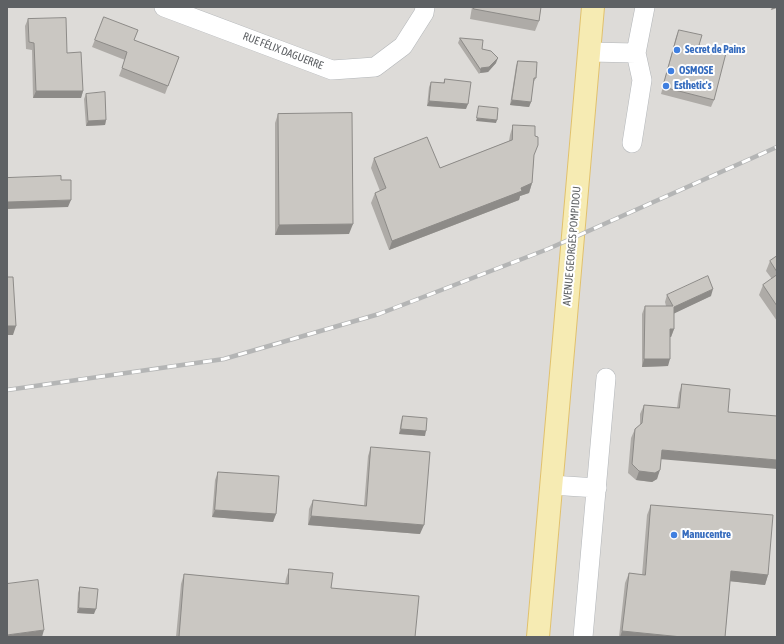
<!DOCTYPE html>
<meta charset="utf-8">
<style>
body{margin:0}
#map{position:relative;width:784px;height:644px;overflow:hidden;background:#eeece6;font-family:"Asap Condensed",sans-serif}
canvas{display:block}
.frame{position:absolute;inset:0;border:8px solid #5e6164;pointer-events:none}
</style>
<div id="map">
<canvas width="784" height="644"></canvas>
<div class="frame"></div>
</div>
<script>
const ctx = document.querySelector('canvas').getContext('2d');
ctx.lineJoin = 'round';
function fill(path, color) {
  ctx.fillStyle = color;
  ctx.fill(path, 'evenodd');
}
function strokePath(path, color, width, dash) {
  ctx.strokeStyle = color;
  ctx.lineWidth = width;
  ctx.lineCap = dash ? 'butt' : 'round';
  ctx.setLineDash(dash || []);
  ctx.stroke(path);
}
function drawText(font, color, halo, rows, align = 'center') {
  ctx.font = font + ' "Asap Condensed",sans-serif';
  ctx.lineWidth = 4;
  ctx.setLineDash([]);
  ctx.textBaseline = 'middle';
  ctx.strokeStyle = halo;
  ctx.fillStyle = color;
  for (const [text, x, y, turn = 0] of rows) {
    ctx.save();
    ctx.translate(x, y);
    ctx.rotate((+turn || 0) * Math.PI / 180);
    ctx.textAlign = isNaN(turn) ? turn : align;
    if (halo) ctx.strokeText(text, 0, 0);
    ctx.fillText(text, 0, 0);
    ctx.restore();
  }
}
fill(new Path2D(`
 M7,7H777V637H7Z`), '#dddbd8');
const minor = new Path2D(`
 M164,7L332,70L375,67L403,46L424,13L425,7
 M589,52L636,53
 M632,143L642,80L636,53L645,7
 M551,485L597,488
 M583,637L606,378`);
const major = new Path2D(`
 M538,637L593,7`);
strokePath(minor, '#b3b6b9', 20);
strokePath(major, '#e1c16c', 24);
strokePath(minor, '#fff', 19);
strokePath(major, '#f6ebb3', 22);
const rail = new Path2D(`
 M7,390L224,359L379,314L548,249L777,147`);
strokePath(rail, '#b4b5b5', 4.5);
strokePath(rail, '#fff', 3, [9]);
fill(new Path2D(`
 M472,7H541L539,21L535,31L470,19Z
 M104,17L134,40L179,57L165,94L119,76L125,60L92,47Z
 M28,19L67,53L83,91L81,98H33L32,50L26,49L25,26Z
 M679,30L699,45L714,100L711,107L661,94L676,37Z
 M460,38L482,49L496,63L488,72L480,73L479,74L458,43Z
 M518,61L536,78L533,83L531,102L529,107L510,105L516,66Z
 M445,79L466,109L427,106L429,87L431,82L443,83Z
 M86,94L106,120L105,125L86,126L84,99Z
 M278,114L349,234L275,235V123Z
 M513,125L534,155L532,183L529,193L520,196L519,200L389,250L371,203L375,193L380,191L371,168L374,158L440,168L509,141L510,135Z
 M777,256V321L759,295L763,285L772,279L766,271L770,261Z
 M667,295L711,296L674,313V329L671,337H670L668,366L642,367V314L645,306H666L665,302Z
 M682,384L730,389L661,459L657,479L652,482L636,480L628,473L631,438L635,429L640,425V414L644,405L677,408L679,393Z
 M403,416L425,436L399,434L401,421Z
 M371,447L420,534L308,525L309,509L313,500L364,506L368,456Z
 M218,472L276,514L273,522L212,517L215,480Z
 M651,505L768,575L765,585L730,581L725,637H619L625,583L629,573L642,575L647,515Z
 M289,569L331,588L415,637H176L181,584L184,574L285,584L286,579Z
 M80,587L94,614L77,613L78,593Z`), '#aeaba7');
fill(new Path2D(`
 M772,7H777V8L771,10Z
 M498,58L496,63L488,72L480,73L481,68Z
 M36,91H83L81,98H33Z
 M512,100L531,102L529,107L510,105Z
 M429,101L468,104L466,109L427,106Z
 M477,118L497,120L496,123L476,121Z
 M106,120L105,125L86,126L88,121Z
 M532,183L529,193L520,196L519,200L389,250L392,241Z
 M71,200L68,207L7,209V202Z
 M353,224L349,234L275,235L279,225Z
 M713,289L711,296L671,315L674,307Z
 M7,326H16L13,335H7Z
 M670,329H674L671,337H667Z
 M644,359H670L668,366L642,367Z
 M401,429L426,431L425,436L399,434Z
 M662,450L777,460V469L659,459Z
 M660,470L657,479L652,482L636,480L639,471Z
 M215,510L276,514L273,522L212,517Z
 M311,516L424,525L420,534L308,525Z
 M731,571L768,575L765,585L728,581Z
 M79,608L96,609L94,614L77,613Z
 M44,630L42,637H7V635Z
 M622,631L682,637H620Z`), '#8d8b88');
const building = new Path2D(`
 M474,7H541L539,21L474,9Z
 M104,17L138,30L134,40L179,57L168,86L122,68L127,52L95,40Z
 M66,18L67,53L81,52L83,91H36L34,43L29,42L28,19Z
 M679,30L702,35L699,45L726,53L714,100L663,87Z
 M460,38L483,40L482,49L491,51L498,58L489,67L481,68V70Z
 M518,61L537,62L536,78H534L531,102L512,100Z
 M445,79L471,82L468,104L429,101L431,82L444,83Z
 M105,92L106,120L88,121L86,94Z
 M479,106L498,108L497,120L477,118Z
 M352,113L353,224L279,225L278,114Z
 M513,125L535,126V136L538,137V145L534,155L532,183L521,188L522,191L392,241L375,193L386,188L374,158L427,137L440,168L512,140Z
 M61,176V180H71V200L7,202V178Z
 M777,256V272L770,261Z
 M777,275V306L763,285Z
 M708,276L713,289L674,307V329H670V359H644L645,306H673L667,295Z
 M7,277H13L16,326H7Z
 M682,384L730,389L728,412L777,416V460L662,450L660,470L655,473L639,471L632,464L635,429L642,423L644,405L679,408Z
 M403,416L427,418L426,431L401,429Z
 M371,447L430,452L424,525L311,516L313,500L366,506Z
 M218,472L279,476L276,514L215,510Z
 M651,505L773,515L768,575L731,571L725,637H682L622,631L629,573L645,575Z
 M289,569L333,573L331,588L419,596L415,637H179L184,574L288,584Z
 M38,580L44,630L7,635V584Z
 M80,587L98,589L96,609L79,608Z`);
fill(building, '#cac7c2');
strokePath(building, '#8d8b88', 1);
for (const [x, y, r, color] of [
 [677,50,4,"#3f7fe0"],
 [671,71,4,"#3f7fe0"],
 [666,86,4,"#3f7fe0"],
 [674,535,4,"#3f7fe0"]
]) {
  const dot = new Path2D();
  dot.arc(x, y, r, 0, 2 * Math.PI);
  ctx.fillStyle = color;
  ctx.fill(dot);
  strokePath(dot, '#fff', 1.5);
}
drawText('bold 11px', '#366cbe', '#fff', [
 ["Secret de Pains",685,50],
 ["OSMOSE",679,71],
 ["Esthetic's",674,86],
 ["Manucentre",682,535]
], 'left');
drawText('11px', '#5e6164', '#fff', [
 ["RUE FÉLIX DAGUERRE",283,51,21],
 ["AVENUE GEORGES POMPIDOU",572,246,-85]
]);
</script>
